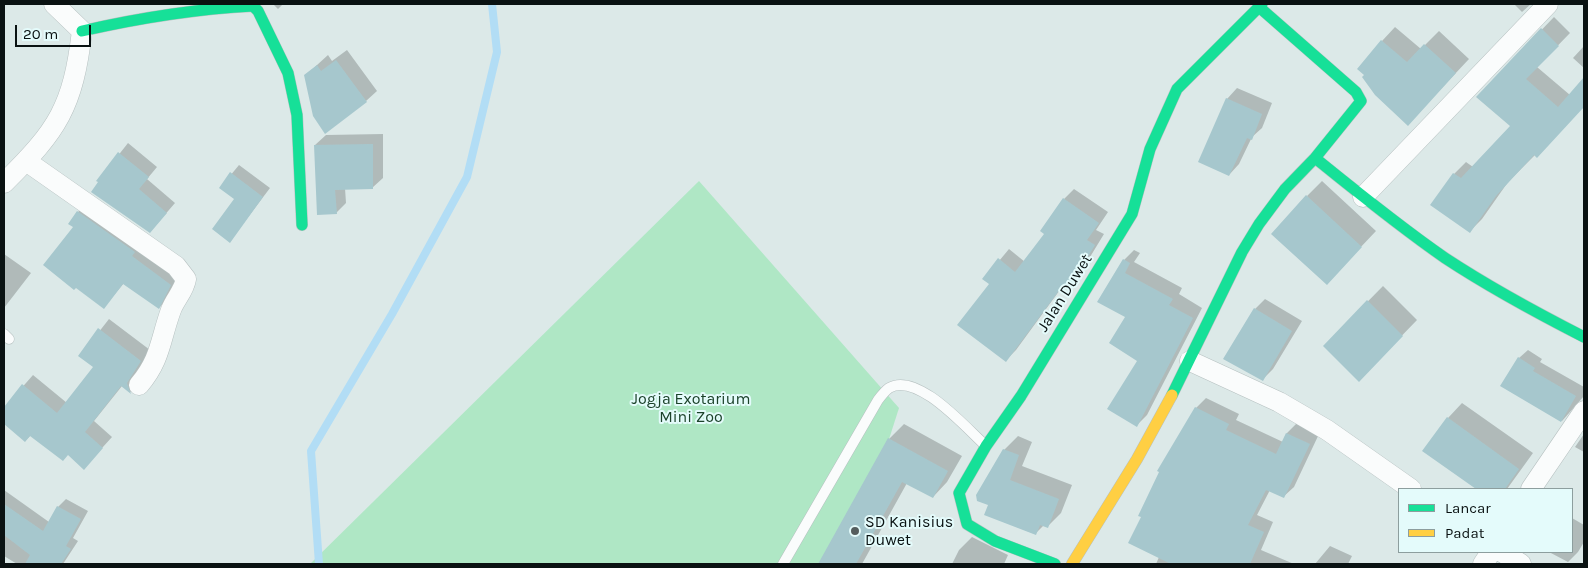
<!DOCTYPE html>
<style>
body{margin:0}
#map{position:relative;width:1588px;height:568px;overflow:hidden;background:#dce9e8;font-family:Karla,sans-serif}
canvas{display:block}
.frame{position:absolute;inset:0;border:5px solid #0a1212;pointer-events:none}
.legend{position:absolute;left:1398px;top:488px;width:175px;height:65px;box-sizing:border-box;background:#e4fbfb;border:1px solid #8d9e9e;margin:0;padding:6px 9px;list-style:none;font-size:15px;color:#0a1212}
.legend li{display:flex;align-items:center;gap:10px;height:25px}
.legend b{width:25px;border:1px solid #8d9e9e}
.scale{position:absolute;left:15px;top:25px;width:76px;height:22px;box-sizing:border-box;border:2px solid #0a1212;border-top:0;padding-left:6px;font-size:15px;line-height:18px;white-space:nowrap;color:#0a1212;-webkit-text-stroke:4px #e4fbfb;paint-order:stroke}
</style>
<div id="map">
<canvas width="1588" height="568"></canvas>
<div class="frame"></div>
<ul class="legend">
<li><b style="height:6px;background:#16e098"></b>Lancar</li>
<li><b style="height:6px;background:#ffcf43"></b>Padat</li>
</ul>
<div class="scale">20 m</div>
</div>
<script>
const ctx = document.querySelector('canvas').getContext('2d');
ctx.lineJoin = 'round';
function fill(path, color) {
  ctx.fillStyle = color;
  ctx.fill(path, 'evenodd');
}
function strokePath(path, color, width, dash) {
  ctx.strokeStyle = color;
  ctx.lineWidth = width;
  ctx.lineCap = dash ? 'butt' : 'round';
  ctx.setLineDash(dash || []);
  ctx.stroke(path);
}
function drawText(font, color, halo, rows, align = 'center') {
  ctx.font = font + ' Karla,sans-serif';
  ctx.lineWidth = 4;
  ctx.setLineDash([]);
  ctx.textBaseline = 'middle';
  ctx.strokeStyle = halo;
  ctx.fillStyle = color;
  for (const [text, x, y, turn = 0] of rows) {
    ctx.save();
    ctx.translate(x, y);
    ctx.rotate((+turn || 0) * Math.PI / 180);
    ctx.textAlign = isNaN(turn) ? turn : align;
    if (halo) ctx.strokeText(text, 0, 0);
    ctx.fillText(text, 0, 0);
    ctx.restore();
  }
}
fill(new Path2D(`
 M699,181L899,408L849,564H310Z`), '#afe7c5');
fill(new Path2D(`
 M273,4H283L278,9Z
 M1514,4H1531L1522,12Z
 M1554,17L1570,33L1537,67L1570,95L1584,79V106L1508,182L1482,219L1470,231L1432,204L1454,174L1466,162L1473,167L1512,126L1477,97Z
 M1395,27L1421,49L1439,31L1469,59L1408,124L1382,41Z
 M1584,46V68L1573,58Z
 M347,50L377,91L366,101L306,75L328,55L332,61Z
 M1237,88L1272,103L1262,128L1252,137L1239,164L1229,175L1227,99Z
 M383,134V178L372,188H345L346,203L336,213L315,145L326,135Z
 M128,143L157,167L147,179L175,203L150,232L98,181Z
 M239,165L270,188L230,241L236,199L220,188Z
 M1322,181L1376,231L1341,268L1307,196Z
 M1074,189L1108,212L1096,230L1104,234L1079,275L1069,285L1065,283L1016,350L1006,360L990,284L984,279L1009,249L1025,262L1046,234L1042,231L1064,199Z
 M88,202L181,274L169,297L159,308L124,283L104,307L74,227L78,212Z
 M1134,250L1140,253L1134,262L1182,288L1179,294L1202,308L1147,415L1137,425L1139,360L1127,316L1124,260Z
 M4,254L31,273L4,308Z
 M1383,286L1417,320L1359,380L1324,346Z
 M1265,299L1302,321L1273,369L1262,380L1255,309Z
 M109,319L150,350L141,383L131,392L122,386L94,421L112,437L93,458L68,454L31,435L25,441L4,423V408L33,375L67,403L95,367L80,356Z
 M1528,350L1542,359L1540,362L1584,387V396L1562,421L1502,385L1519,358Z
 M1206,398L1239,414L1236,420L1283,442L1287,433L1297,423L1319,434L1294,487L1283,497L1270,490L1257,515L1273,522L1261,550L1294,564H1156L1159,557L1143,517L1196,408Z
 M1462,403L1533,453L1507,489H1478L1424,451L1448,418Z
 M904,424L962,456L947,482L933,497L907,483L862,564H819L889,439Z
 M1584,434V452L1575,447Z
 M1018,436L1032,442L1022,466L1072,485L1061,513L1047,527L1044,525L1035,534L986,515L1004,450Z
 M4,490L49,522L58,507L66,499L88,511L73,538L78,541L63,564H17L4,556Z
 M1572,518L1584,525V542L1578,552L1568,562L1549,552H1572Z
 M972,537L1008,555L1004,564H952L959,550Z
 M1330,546L1352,556L1348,564H1315Z`), '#0003');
strokePath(new Path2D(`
 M319,564L311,451L392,314L467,177L497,52L492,4`), '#b2ddf5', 8);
fill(new Path2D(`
 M1541,28L1559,46L1526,79L1558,107L1584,77V107L1537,158L1534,155L1496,196L1470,233L1430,205L1453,173L1461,178L1510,126L1476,97Z
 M1381,40L1407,62L1424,44L1456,73L1408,126L1375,95L1362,77L1364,75L1357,69Z
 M336,60L367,102L325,134L313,116L304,75L317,65L321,71Z
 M1226,98L1262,114L1252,140L1247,138L1229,176L1198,162Z
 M373,144V189L335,190L337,214L317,215L314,145Z
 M118,152L149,177L139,189L167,213L150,233L91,192L98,182L96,181Z
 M230,172L263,197L230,243L212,229L234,199L219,188Z
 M1306,195L1362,247L1327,285L1271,234Z
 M1063,198L1099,223L1087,240L1095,245L1069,287L1064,284L1006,362L957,325L989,284L982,279L998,258L1015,272L1044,234L1040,231Z
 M77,211L135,252L132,256L171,285L159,309L123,284L104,309L76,288L74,290L43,265L73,227L68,224Z
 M1123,259L1130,263L1125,273L1173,299L1169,305L1193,318L1137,427L1107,409L1137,361L1109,343L1125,317L1097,302Z
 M1367,300L1403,336L1359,382L1323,346Z
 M1254,308L1292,331L1263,381L1223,359Z
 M98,328L141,361L127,383L131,394L121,386L85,432L103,448L84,470L68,455L63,461L30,436L25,442L4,424V407L22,384L57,413L93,367L78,356Z
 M1518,357L1535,368L1533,371L1576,396L1561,422L1500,386Z
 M1195,407L1229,424L1226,430L1276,454L1286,433L1310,444L1284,498L1266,490L1248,525L1264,532L1250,564H1171L1128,543L1141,517L1138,516L1159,472L1157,471Z
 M1447,417L1519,469L1505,489H1476L1422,451Z
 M888,438L948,471L933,498L902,482L856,564H818Z
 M1003,449L1019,455L1010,480L1059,499L1048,528L1040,525L1036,535L984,515L988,505L977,501L976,495Z
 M4,504L43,531L57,506L81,519L66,546L71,549L61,564H25L30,555L4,535Z`), '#a6c7cd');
const lane = new Path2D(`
 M4,334L9,339
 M783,564L878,400C881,396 885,391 889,388C917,371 966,428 986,446`);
const street = new Path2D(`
 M26,161L176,266L186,279C184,291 175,299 171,310C160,340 161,359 139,385
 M4,183C58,130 73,107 82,31L54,4
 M1363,197L1548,4
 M1190,361L1279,402L1327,430L1411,489
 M1531,489L1584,411
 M1502,552L1521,564
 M1483,564L1491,552`);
const fast = new Path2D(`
 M82,31C139,18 195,9 253,6L258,11L288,73L297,115L302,225
 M1315,158C1357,192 1400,227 1445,258C1489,287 1537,313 1584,337
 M1172,395L1242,252L1259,224L1285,189L1315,158L1361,101L1356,92L1259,7
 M1055,564L995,541L967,524L959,493L986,446L1021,396L1132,214L1150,149L1177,89L1262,4`);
const slow = new Path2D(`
 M1072,564L1137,459L1172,395`);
strokePath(lane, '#b6c0c0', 11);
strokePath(street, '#b6c0c0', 21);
strokePath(fast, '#b6c0c0', 12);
strokePath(slow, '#b6c0c0', 12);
strokePath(lane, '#fafcfc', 10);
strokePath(street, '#fafcfc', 20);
strokePath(fast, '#16e098', 11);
strokePath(slow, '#ffcf43', 11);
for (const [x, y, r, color] of [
 [855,531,5,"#545d5d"]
]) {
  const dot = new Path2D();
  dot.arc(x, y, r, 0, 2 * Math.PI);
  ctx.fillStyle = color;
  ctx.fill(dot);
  strokePath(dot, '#e4fbfb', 2);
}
drawText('16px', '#0a1212', '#e4fbfb', [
 ["Jalan Duwet",1065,293,-58]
]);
drawText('16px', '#1b422a', '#e4fbfb', [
 ["Jogja Exotarium",691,399],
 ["Mini Zoo",691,417]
]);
drawText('16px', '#0a1212', '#e4fbfb', [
 ["SD Kanisius",865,522],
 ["Duwet",865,540]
], 'left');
</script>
